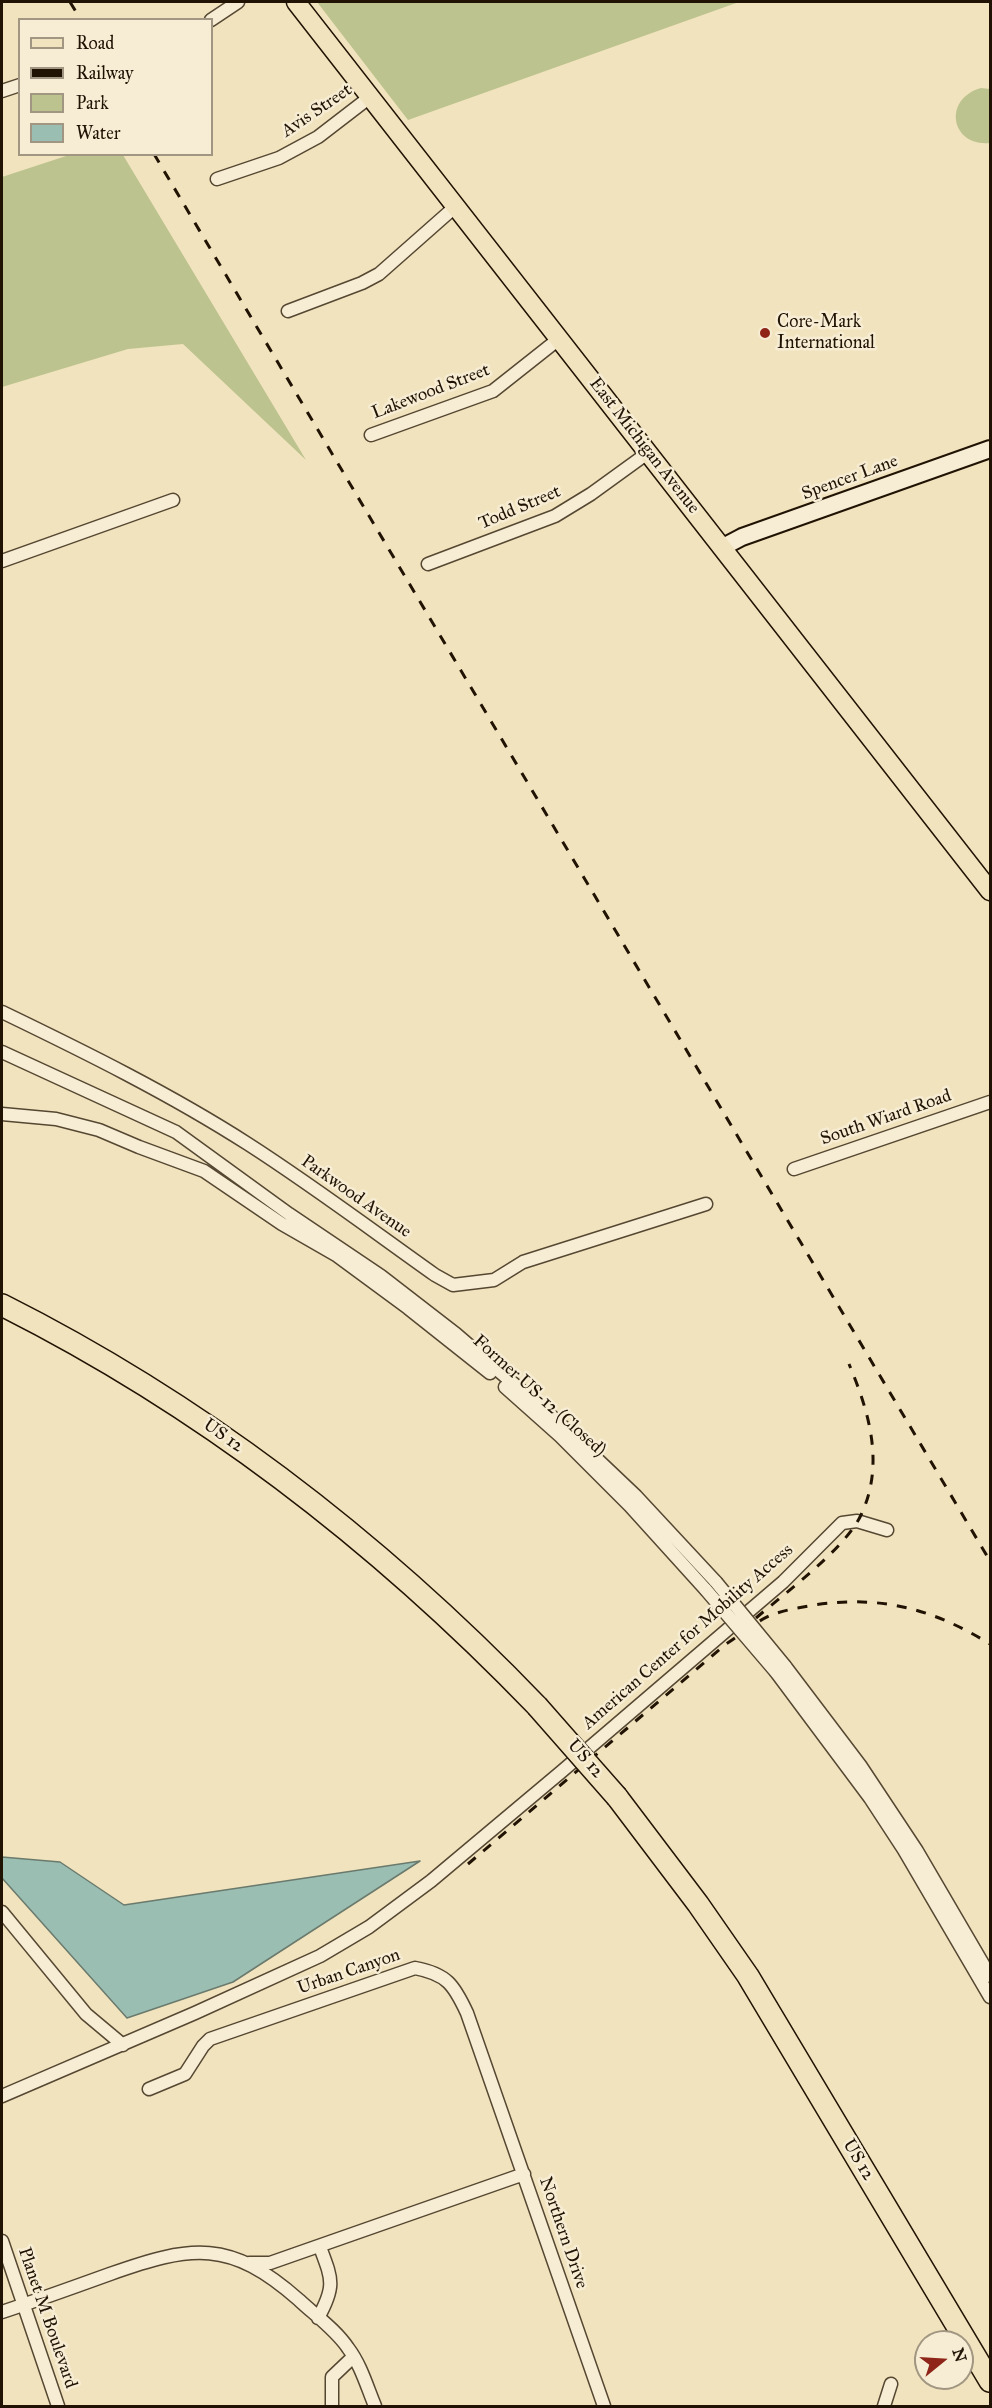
<!DOCTYPE html>
<style>
body{margin:0}
#map{position:relative;width:992px;height:2408px;overflow:hidden;background:#f1e3bd;font-family:"IM FELL Great Primer",serif}
canvas{display:block}
.frame{position:absolute;inset:0;border:3px solid #211304;pointer-events:none}
.legend{position:absolute;left:18px;top:18px;width:195px;height:138px;box-sizing:border-box;background:#f6edd4;border:2px solid #a19681;margin:0;padding:8px 10px;list-style:none;font-size:18px;color:#211304}
.legend li{display:flex;align-items:center;gap:12px;height:30px}
.legend b{width:30px;border:2px solid #a19681}
.north{position:absolute;left:914px;top:2330px;width:60px;height:60px;box-sizing:border-box;background:#f6edd4;border:2px solid #a19681;border-radius:50%;rotate:72deg;font-size:16px;font-weight:700;line-height:24px;text-align:center;color:#211304}
.north::after{content:'';display:block;margin:auto;width:21px;height:27px;background:#8f2418;clip-path:polygon(50% 0,100% 100%,50% 72%,0 100%)}
</style>
<div id="map">
<canvas width="992" height="2408"></canvas>
<div class="frame"></div>
<ul class="legend">
<li><b style="height:8px;background:#f1e3bd"></b>Road</li>
<li><b style="height:8px;background:#211304"></b>Railway</li>
<li><b style="height:16px;background:#bdc38f"></b>Park</li>
<li><b style="height:16px;background:#9bbeb3"></b>Water</li>
</ul>
<div class="north">N</div>
</div>
<script>
const ctx = document.querySelector('canvas').getContext('2d');
ctx.lineJoin = 'round';
function fill(path, color) {
  ctx.fillStyle = color;
  ctx.fill(path, 'evenodd');
}
function strokePath(path, color, width, dash) {
  ctx.strokeStyle = color;
  ctx.lineWidth = width;
  ctx.lineCap = dash ? 'butt' : 'round';
  ctx.setLineDash(dash || []);
  ctx.stroke(path);
}
function drawText(font, color, halo, rows, align = 'center') {
  ctx.font = font + ' "IM FELL Great Primer",serif';
  ctx.lineWidth = 5;
  ctx.setLineDash([]);
  ctx.textBaseline = 'middle';
  ctx.strokeStyle = halo;
  ctx.fillStyle = color;
  for (const [text, x, y, turn = 0] of rows) {
    ctx.save();
    ctx.translate(x, y);
    ctx.rotate((+turn || 0) * Math.PI / 180);
    ctx.textAlign = isNaN(turn) ? turn : align;
    if (halo) ctx.strokeText(text, 0, 0);
    ctx.fillText(text, 0, 0);
    ctx.restore();
  }
}
fill(new Path2D(`
 M317,2H739L408,120Z
 M981,88L990,89V143C951,147 942,99 981,88Z
 M69,155H123L306,460L183,344L128,349L2,387V177Z`), '#bdc38f');
const water = new Path2D(`
 M2,1857L60,1862L124,1905L420,1861L233,1982L127,2018L2,1878Z`);
fill(water, '#9bbeb3');
strokePath(water, '#6a7a6d', 1.5);
const street = new Path2D(`
 M211,20L238,2
 M2,91L20,85
 M217,179L279,158L318,137L370,97
 M288,311L362,283L379,274L456,206
 M371,435L493,391L560,338
 M2,561L173,500
 M428,564L555,516L591,494L649,452
 M2,1012C85,1052 170,1094 248,1144C312,1185 373,1231 435,1275L453,1285L494,1280L523,1262L706,1204
 M2,1052L176,1132L289,1214L381,1276L456,1334L558,1422L636,1496L716,1582
 M2,1114L56,1119L99,1130L139,1147L204,1171L282,1224L336,1255L408,1308L490,1373
 M794,1169L990,1102
 M505,1387L560,1436L630,1506L706,1590
 M785,1666L860,1765L917,1851L990,1976
 M776,1672L870,1798L904,1850L990,1997
 M2,1912L86,2014L123,2045
 M149,2089L185,2074L203,2046L210,2039L415,1968C447,1974 454,1985 467,2013L604,2406
 M2,2096L195,2013L320,1956L369,1927L431,1881L561,1772L783,1582L842,1523L857,1521L887,1530
 M2,2241L58,2406
 M249,2263H270L524,2174
 M2,2312C38,2300 74,2287 110,2274C192,2245 230,2239 299,2300C315,2315 336,2330 348,2348C361,2365 367,2387 375,2406
 M318,2318C336,2286 332,2279 320,2247
 M332,2406V2377L353,2357
 M884,2406L891,2384`);
const secondary = new Path2D(`
 M723,547L742,537L990,449`);
const primary = new Path2D(`
 M296,2L990,891`);
const highway = new Path2D(`
 M2,1305C203,1406 381,1544 537,1706
 M617,1797L698,1904L748,1976L990,2381`);
strokePath(street, '#554732', 15);
strokePath(secondary, '#211304', 20);
strokePath(primary, '#211304', 21);
strokePath(highway, '#211304', 24);
strokePath(street, '#f6edd4', 12);
strokePath(secondary, '#f6edd4', 16);
strokePath(primary, '#f1e3bd', 18);
strokePath(highway, '#f1e3bd', 21);
strokePath(new Path2D(`
 M70,2L81,20
 M154,154L990,1561
 M756,1618C785,1593 845,1549 861,1515C885,1464 869,1412 849,1364
 M468,1864L726,1644C740,1635 754,1623 769,1616C783,1610 799,1608 814,1605C882,1595 933,1609 990,1644`), '#211304', 3, [10, 10]);
const streetBridge = new Path2D(`
 M716,1582L785,1666
 M706,1590L776,1672`);
const highwayBridge = new Path2D(`
 M537,1706L617,1797`);
strokePath(streetBridge, '#554732', 15, []);
strokePath(highwayBridge, '#211304', 24, []);
strokePath(streetBridge, '#f6edd4', 12);
strokePath(highwayBridge, '#f1e3bd', 21);
for (const [x, y, r, color] of [
 [765,333,6,"#8f2418"]
]) {
  const dot = new Path2D();
  dot.arc(x, y, r, 0, 2 * Math.PI);
  ctx.fillStyle = color;
  ctx.fill(dot);
  strokePath(dot, '#f6edd4', 2);
}
drawText('18px', '#211304', '#f6edd4', [
 ["Avis Street",317,111,-34],
 ["Lakewood Street",431,392,-21],
 ["East Michigan Avenue",644,446,52],
 ["Spencer Lane",850,478,-20],
 ["Todd Street",520,508,-23],
 ["South Wiard Road",886,1118,-19],
 ["Parkwood Avenue",356,1197,35],
 ["Former US-12 (Closed)",539,1396,42],
 ["US 12",223,1436,35],
 ["American Center for Mobility Access",688,1637,-41],
 ["US 12",585,1759,49],
 ["Urban Canyon",349,1972,-19],
 ["US 12",858,2160,59],
 ["Northern Drive",563,2233,71],
 ["Planet M Boulevard",47,2318,71]
]);
drawText('18px', '#211304', '#f6edd4', [
 ["Core-Mark",777,323],
 ["International",777,344]
], 'left');
</script>
